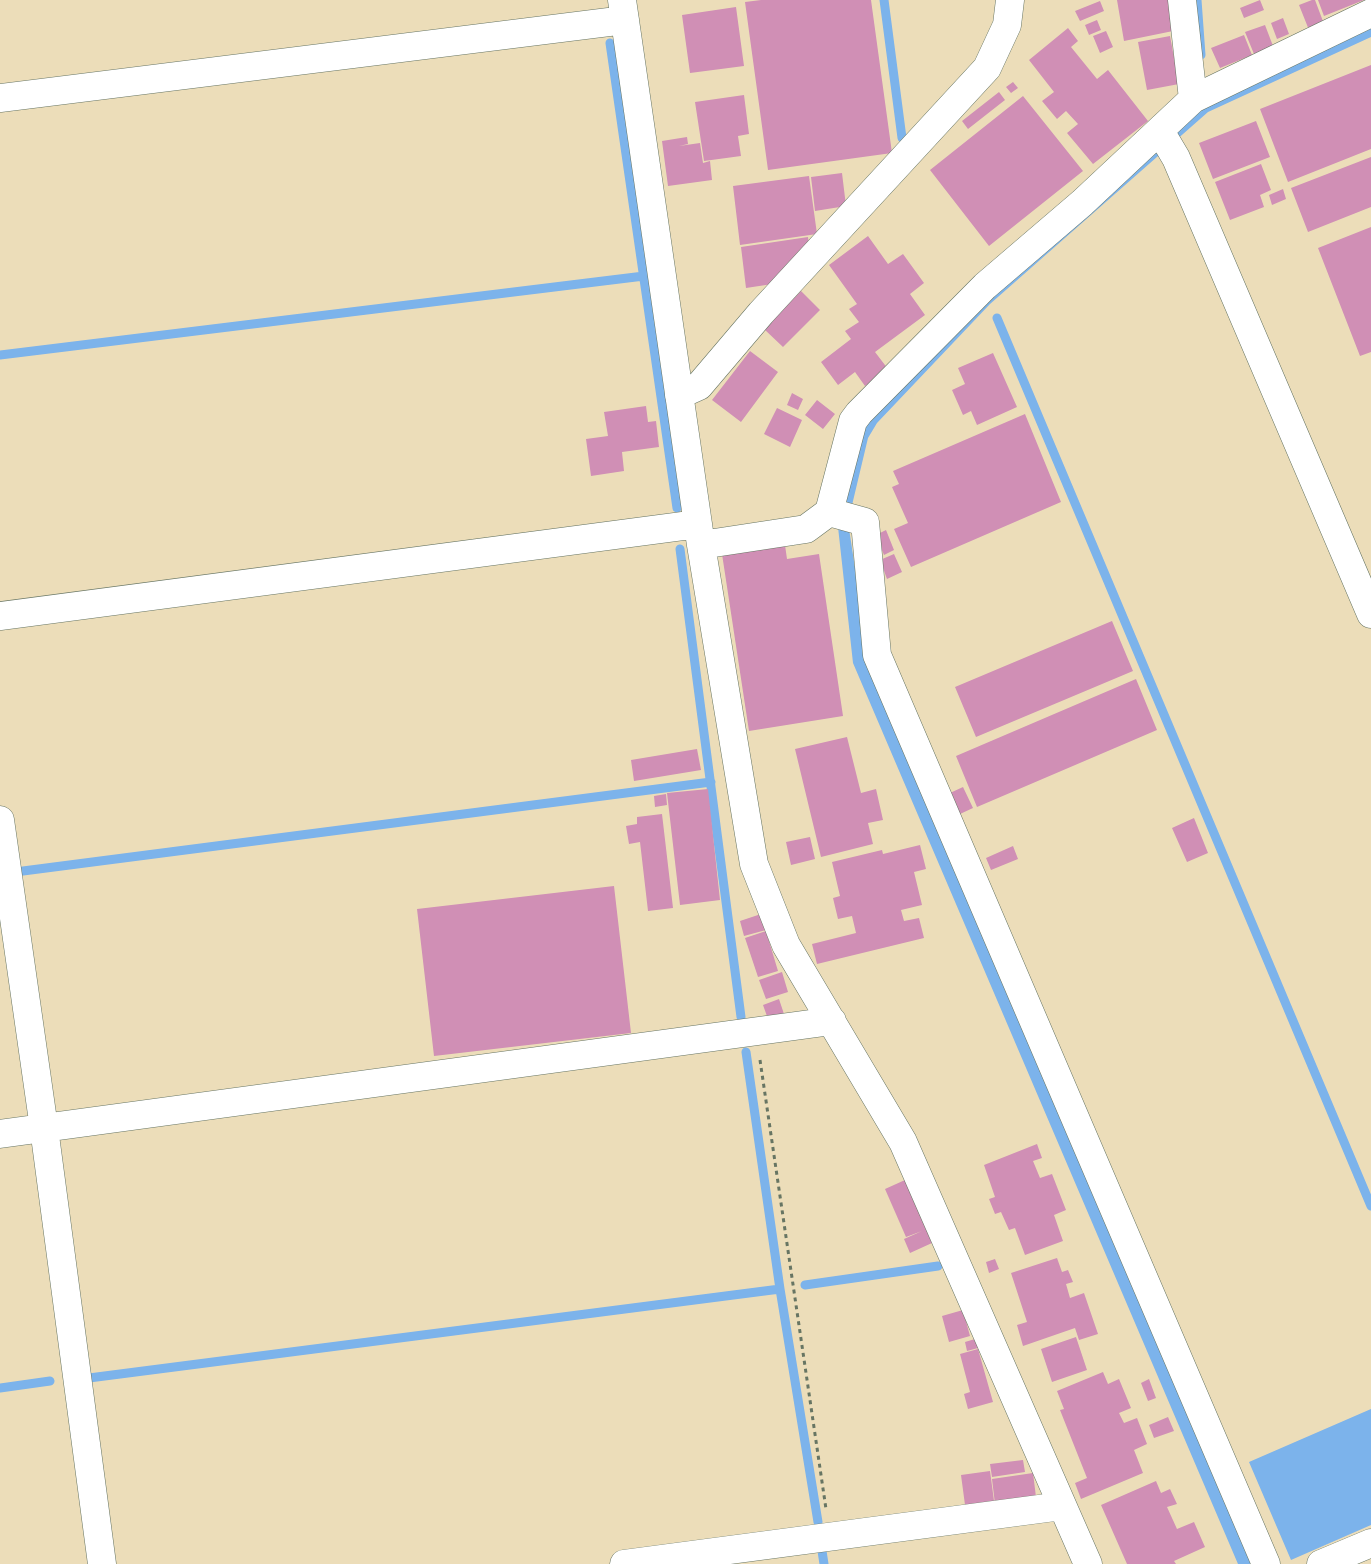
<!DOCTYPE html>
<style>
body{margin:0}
canvas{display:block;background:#ecddb9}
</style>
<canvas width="1371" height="1564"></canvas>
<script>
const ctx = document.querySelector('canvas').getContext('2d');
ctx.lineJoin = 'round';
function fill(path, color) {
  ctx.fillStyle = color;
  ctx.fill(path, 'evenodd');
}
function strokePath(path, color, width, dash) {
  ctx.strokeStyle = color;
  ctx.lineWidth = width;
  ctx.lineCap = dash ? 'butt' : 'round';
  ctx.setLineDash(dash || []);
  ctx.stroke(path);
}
fill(new Path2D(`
 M1371,22V37L1208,112L990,304L877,423L868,438L848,522L869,660L1254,1564H1238L853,663L838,527L861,426L989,291L1207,102Z
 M1371,1409V1525L1291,1560L1249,1462Z`), '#7cb3eb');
strokePath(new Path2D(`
 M884,0L902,138
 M1197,0L1201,55
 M610,43L677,508
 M997,318L1371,1206
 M0,355L644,276
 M680,549L741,1017
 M23,871L711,782
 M746,1052L780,1289L818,1522
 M805,1285L938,1266
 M89,1378L780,1289
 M0,1388L50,1381
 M822,1551L824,1564`), '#7cb3eb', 9);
fill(new Path2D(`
 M761,0H871L892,153L768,170L745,2Z
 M1117,0H1173L1178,30L1124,41Z
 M1260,0L1264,10L1244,18L1240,8Z
 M1312,0H1315L1324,24L1309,30L1299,5Z
 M1318,0H1364L1324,16Z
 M1100,1L1104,11L1080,21L1075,11Z
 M736,7L744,66L690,73L682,15Z
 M1283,18L1289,34L1277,39L1271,23Z
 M1097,20L1101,30L1089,35L1085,25Z
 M1265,25L1273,46L1254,54L1245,32Z
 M1068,28L1078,41L1071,47L1097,79L1108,70L1148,121L1093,164L1067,133L1078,124L1066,111L1057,119L1042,101L1054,92L1029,60Z
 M1106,31L1113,47L1100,53L1093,36Z
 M1244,35L1252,55L1220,68L1211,48Z
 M1170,36L1179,84L1147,90L1138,42Z
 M1371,65V149L1288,182L1260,109Z
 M1013,82L1018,88L1011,93L1006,87Z
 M999,92L1005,100L968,129L962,121Z
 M744,95L749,134L738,136L741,156L704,161L695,102Z
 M1023,96L1083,171L989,246L930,170Z
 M1256,121L1270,157L1213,179L1199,143Z
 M687,137L688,144L679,146L700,143L703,163L710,161L712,180L668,186L662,141Z
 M1371,157V207L1308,232L1291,188Z
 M1261,164L1271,190L1260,195L1264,207L1230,220L1215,182Z
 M842,173L846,206L815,211L811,177Z
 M809,176L817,234L740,245L733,186Z
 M1283,189L1286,199L1272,205L1269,195Z
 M1371,227V352L1360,356L1318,248Z
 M868,236L888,264L903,254L924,283L910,294L925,315L875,352L888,369L865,386L855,372L838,385L821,362L851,339L845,331L859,322L849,309L857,304L829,265Z
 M808,237L809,246L779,283L746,288L741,247Z
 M801,291L820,310L783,347L764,329Z
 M750,351L778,372L741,422L712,400Z
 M993,353L1017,407L977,425L971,411L963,415L952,390L965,384L958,368Z
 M792,393L803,399L798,410L787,405Z
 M817,400L835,414L823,429L805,415Z
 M646,406L648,422L656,421L659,447L622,452L624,471L591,476L586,439L608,436L604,412Z
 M777,408L802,420L790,447L764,434Z
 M1025,414L1061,502L911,567L894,529L908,523L892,487L899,484L893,471Z
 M886,530L894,550L884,555L876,535Z
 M785,545L787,559L819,554L843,716L749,731L722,554Z
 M894,554L902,572L887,579L880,560Z
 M1112,621L1133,671L976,737L955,687Z
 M1136,679L1157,730L977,807L956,756Z
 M847,737L861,793L876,789L883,820L868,823L873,844L821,857L795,749Z
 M697,749L701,770L634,781L631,760Z
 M963,787L973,808L960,814L950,793Z
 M708,789L720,900L680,905L667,793Z
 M666,794L667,805L655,807L654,796Z
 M662,814L673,908L648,911L640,842L629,844L626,826L637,824V817Z
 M1194,818L1208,853L1187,862L1172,828Z
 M810,837L815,859L791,865L786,842Z
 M920,845L926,869L914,872L922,905L901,910L904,921L919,918L924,938L817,964L812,944L856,933L852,916L838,919L833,898L840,896L832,862L882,850L883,854Z
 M1013,846L1018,859L991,870L986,858Z
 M614,886L631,1033L434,1056L417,909Z
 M761,914L766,930L744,936L740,921Z
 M766,931L778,971L758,977L745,938Z
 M782,972L788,992L766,999L759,980Z
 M779,999L784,1014L768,1019L763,1005Z
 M1037,1144L1042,1158L1033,1161L1040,1178L1052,1174L1066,1210L1054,1215L1063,1241L1025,1255L1015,1228L1009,1230L1001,1212L995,1214L989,1199L995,1197L984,1165Z
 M905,1180L932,1243L910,1253L904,1239L922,1231L906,1237L885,1189Z
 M1057,1258L1062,1272L1068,1270L1073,1282L1066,1284L1070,1298L1084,1293L1098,1334L1079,1340L1075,1328L1023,1346L1017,1325L1027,1322L1011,1273Z
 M995,1259L999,1269L989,1273L986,1262Z
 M963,1310L970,1336L949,1342L942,1316Z
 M1076,1337L1087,1370L1052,1382L1041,1349Z
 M975,1339L978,1348L967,1351L965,1342Z
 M978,1349L993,1402L968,1409L964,1394L970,1392L960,1354Z
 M1103,1372L1108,1384L1119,1379L1131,1408L1119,1413L1124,1423L1137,1418L1147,1444L1134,1450L1143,1473L1081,1499L1075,1483L1087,1478L1060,1410L1064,1409L1057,1391Z
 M1149,1379L1156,1398L1148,1401L1141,1383Z
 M1168,1417L1174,1431L1154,1438L1149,1425Z
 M1023,1460L1025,1472L992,1477L990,1464Z
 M990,1471L994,1501L965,1505L961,1475Z
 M1033,1473L1036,1497L995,1504L992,1479Z
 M1156,1481L1161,1493L1170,1489L1177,1504L1167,1507L1177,1529L1194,1522L1205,1547L1174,1561L1176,1564H1127L1101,1505Z`), '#d08fb5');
const minor = new Path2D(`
 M622,0L701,545L754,864L786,945L903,1142L1088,1564
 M1182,0L1193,99
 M0,98L625,20
 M1160,131L1176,158L1371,614
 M679,395L699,386L761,313L987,68L1007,25L1010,0
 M829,512L865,522L877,655L1266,1564
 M701,545L806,529L829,512L853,421L859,413L985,286L1082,203L1193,99L1371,13
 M0,616L698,524
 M0,820L44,1128L102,1564
 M0,1134L832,1021
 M624,1564L1062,1506
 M1321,1564L1371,1543`);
strokePath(minor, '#677563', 29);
strokePath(new Path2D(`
 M760,1060L826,1509`), '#677563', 3, [4, 4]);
strokePath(minor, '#fff', 28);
</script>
